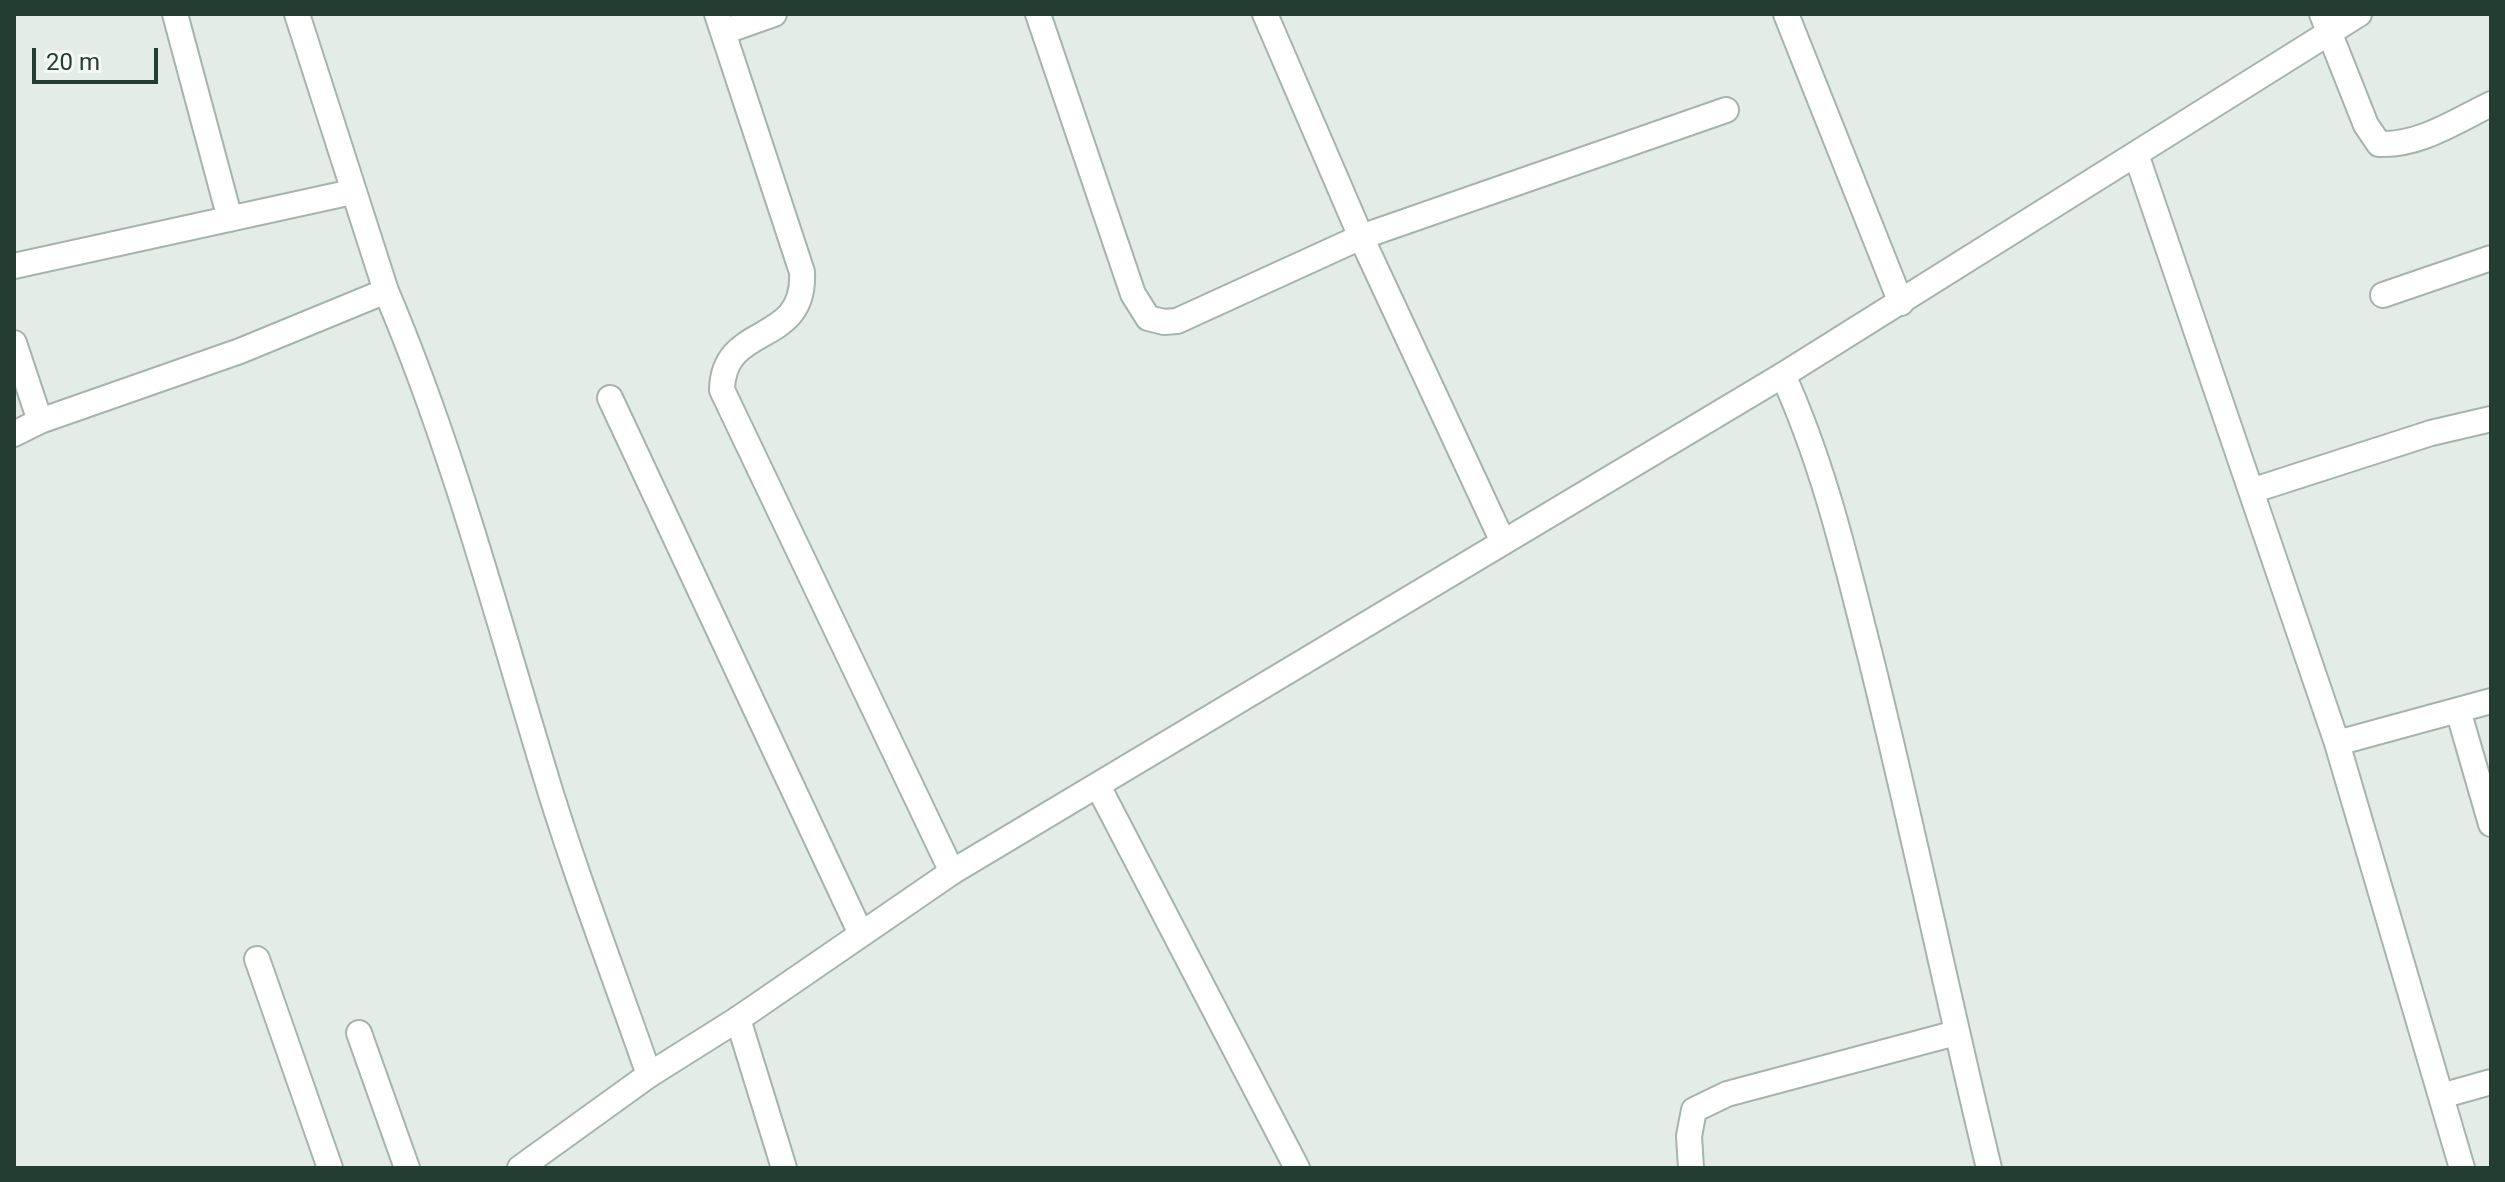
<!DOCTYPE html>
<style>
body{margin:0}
#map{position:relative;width:2505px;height:1182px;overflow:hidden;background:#e3ece7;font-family:Roboto,sans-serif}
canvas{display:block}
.frame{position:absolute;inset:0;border:16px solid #243d32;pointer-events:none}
.scale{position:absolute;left:32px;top:48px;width:126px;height:36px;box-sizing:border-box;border:4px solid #243d32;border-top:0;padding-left:10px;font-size:24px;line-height:28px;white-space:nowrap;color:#243d32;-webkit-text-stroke:6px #f4f9f5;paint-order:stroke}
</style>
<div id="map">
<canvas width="2505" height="1182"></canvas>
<div class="frame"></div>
<div class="scale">20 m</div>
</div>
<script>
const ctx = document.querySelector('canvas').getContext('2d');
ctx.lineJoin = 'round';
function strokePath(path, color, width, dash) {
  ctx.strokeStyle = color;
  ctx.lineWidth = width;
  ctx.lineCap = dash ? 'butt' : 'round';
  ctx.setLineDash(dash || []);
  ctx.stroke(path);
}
const minor = new Path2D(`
 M175,14L230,219
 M297,14L386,291
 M717,14L802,272C806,348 723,321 722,390L952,872
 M1038,14L1133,294L1148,318L1164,322L1177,321L1361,237L1726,110
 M1265,14L1361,237L1503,542
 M1786,14L1901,303
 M2322,14L2366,125L2379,144C2419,146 2456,121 2491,104
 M723,32L774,14
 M2137,157L2337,743L2462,1168
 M14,266L352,192
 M2383,295L2491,258
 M14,343L40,421
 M1783,375C1825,468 1846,561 1871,659C1913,828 1948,999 1989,1168
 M610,398L861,934
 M14,434L40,421L240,351L386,291C451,444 494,605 542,764C573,869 613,971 649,1075
 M2251,491L2431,433L2491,419
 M2458,710L2491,824
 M2337,743L2491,701
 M1098,786L1297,1168
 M257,959L330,1168
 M738,1019L784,1168
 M359,1033L407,1168
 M2441,1096L2491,1082
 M1691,1168L1689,1136L1694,1110L1727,1094L1956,1033`);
const tertiary = new Path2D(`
 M520,1168L649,1075L738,1019L952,872L1783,375L2359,14`);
strokePath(minor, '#a6b4ad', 28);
strokePath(tertiary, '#a6b4ad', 28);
strokePath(minor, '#fff', 24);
strokePath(tertiary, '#fff', 24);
</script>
